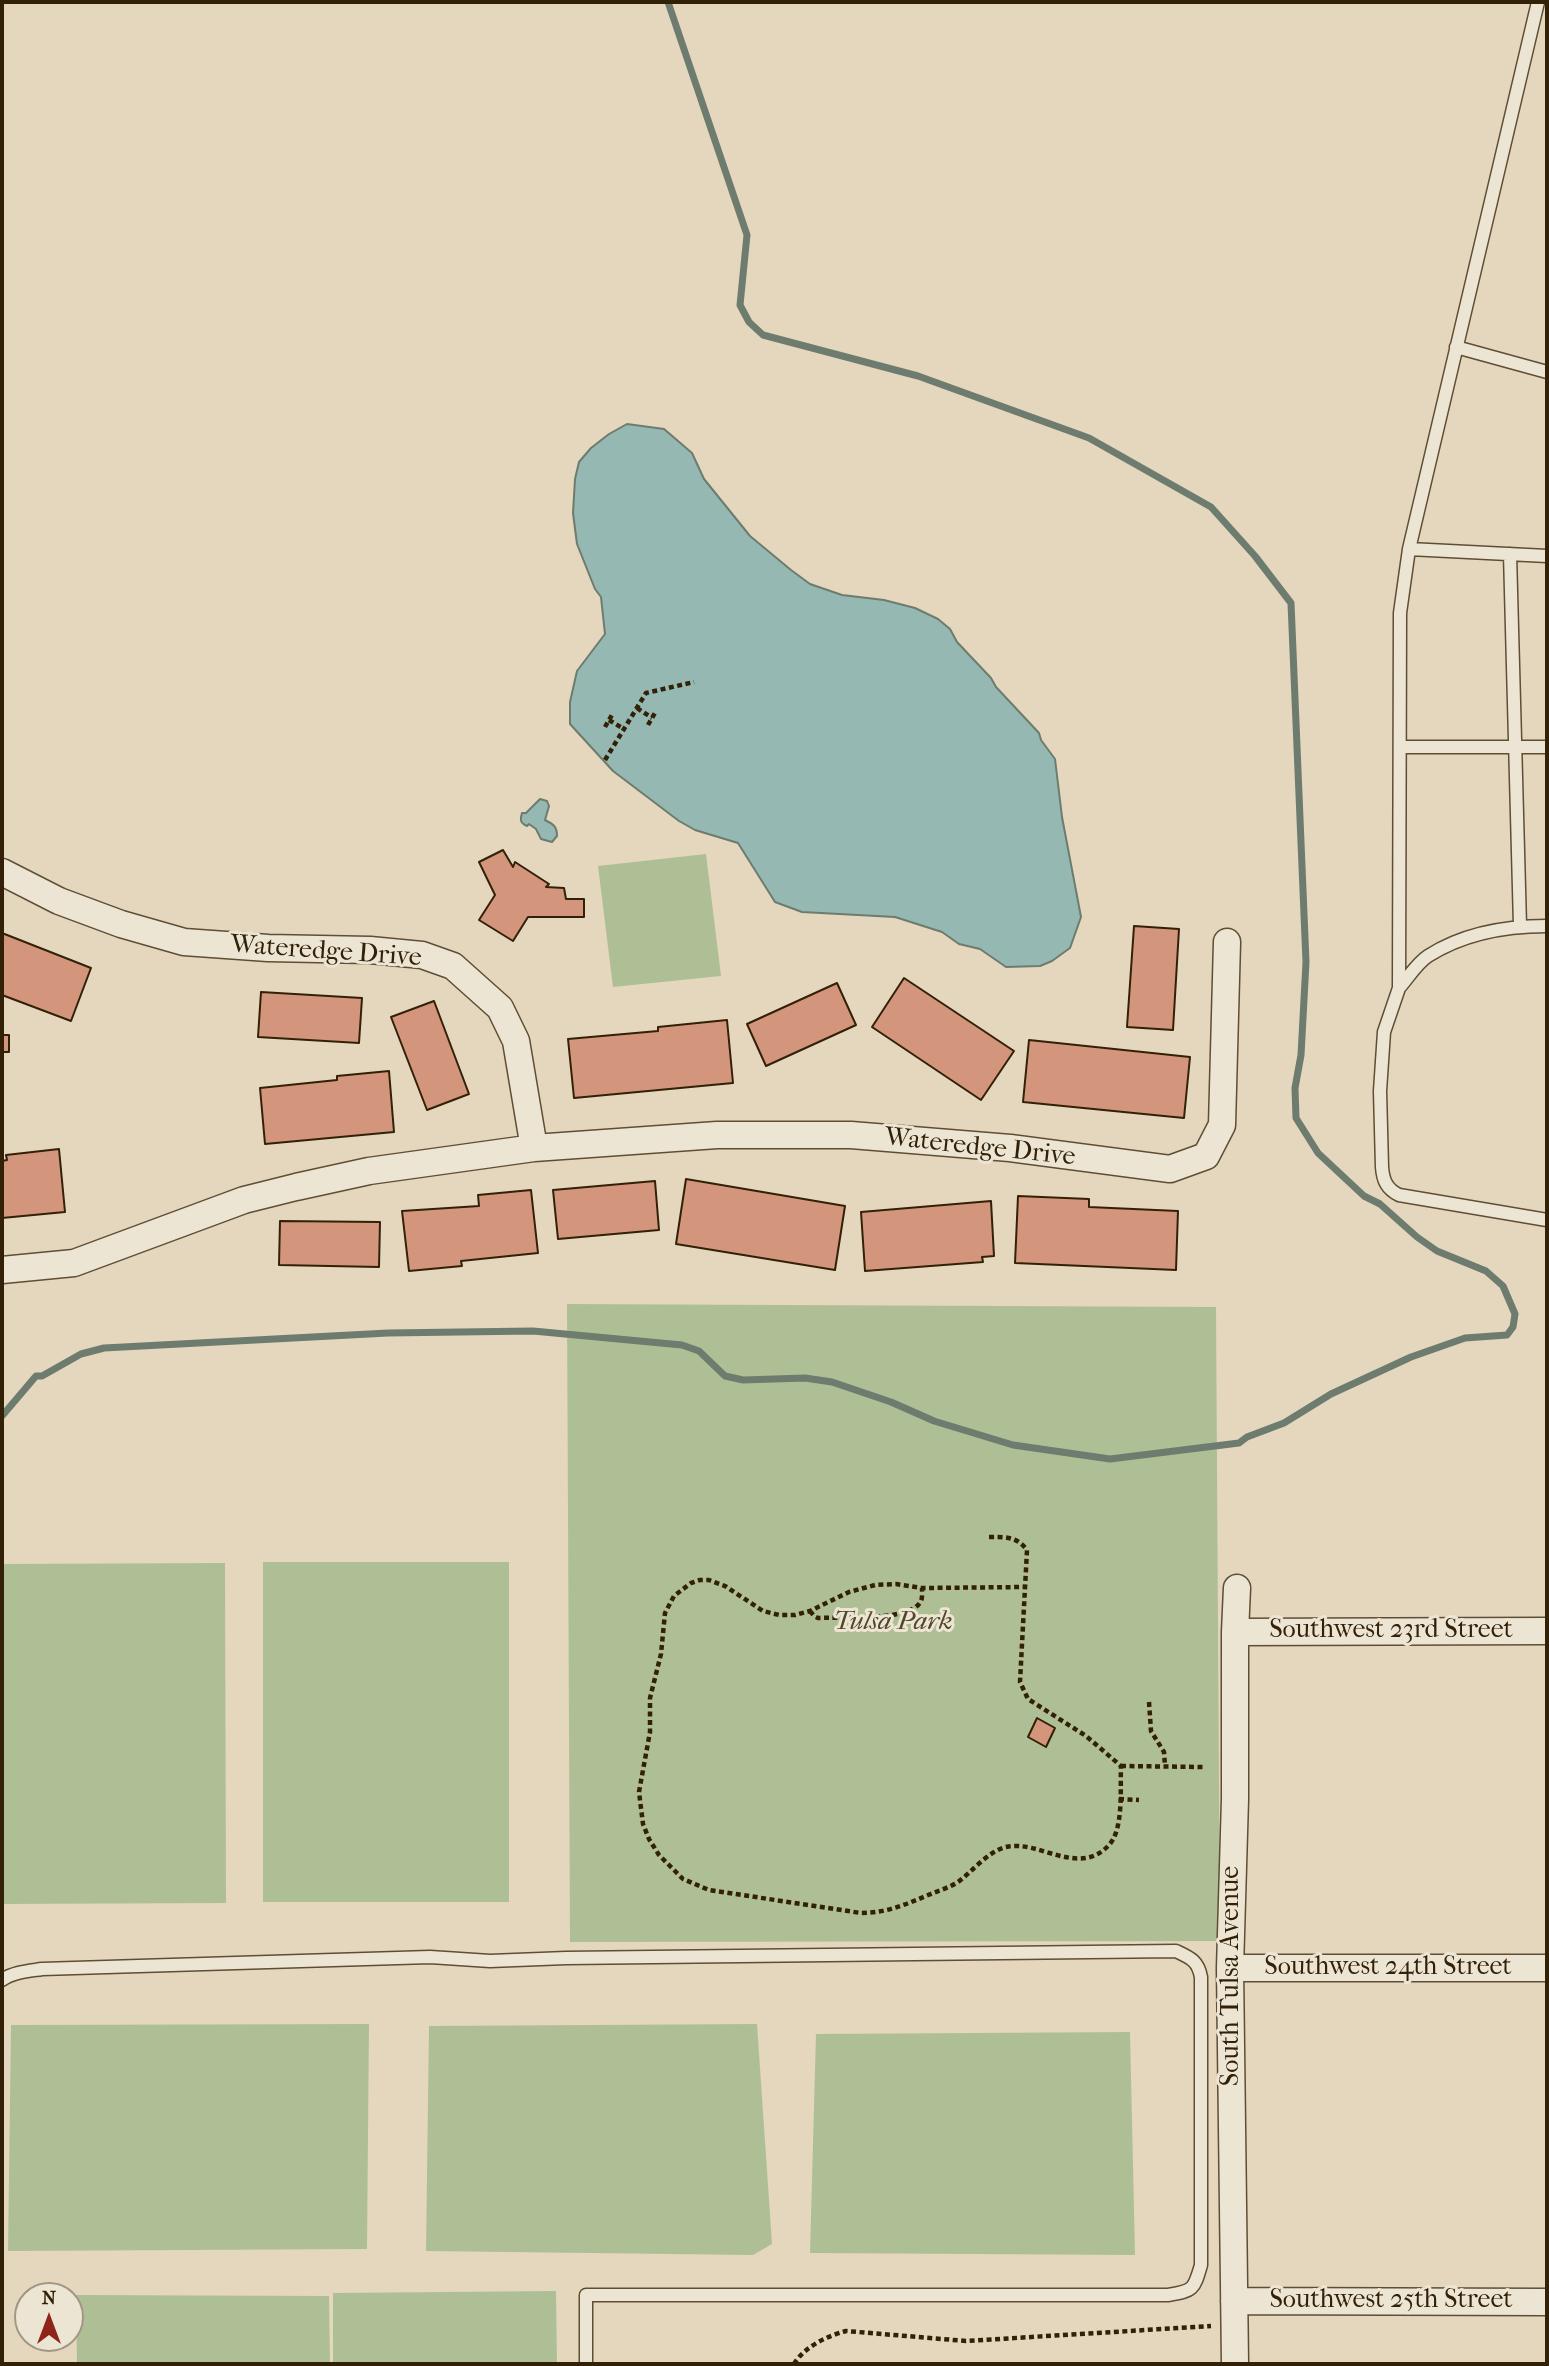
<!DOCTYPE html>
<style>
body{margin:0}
#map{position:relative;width:1549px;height:2366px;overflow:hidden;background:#e4d7bd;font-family:"IM FELL French Canon",serif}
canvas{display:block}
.frame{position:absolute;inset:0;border:4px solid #322107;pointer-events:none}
.north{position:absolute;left:14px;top:2282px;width:70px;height:70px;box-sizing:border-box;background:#ede5d4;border:2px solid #a29782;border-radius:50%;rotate:0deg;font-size:19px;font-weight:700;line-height:28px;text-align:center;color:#322107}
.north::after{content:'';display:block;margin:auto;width:24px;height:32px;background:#8f2418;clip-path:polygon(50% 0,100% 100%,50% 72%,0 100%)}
</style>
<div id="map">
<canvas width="1549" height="2366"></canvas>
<div class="frame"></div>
<div class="north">N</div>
</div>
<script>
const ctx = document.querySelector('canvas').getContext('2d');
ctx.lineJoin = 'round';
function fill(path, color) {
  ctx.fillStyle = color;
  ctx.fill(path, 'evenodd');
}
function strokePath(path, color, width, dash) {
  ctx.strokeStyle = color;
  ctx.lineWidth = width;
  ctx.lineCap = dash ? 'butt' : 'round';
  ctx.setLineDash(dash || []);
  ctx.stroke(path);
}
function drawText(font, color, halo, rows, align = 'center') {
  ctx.font = font + ' "IM FELL French Canon",serif';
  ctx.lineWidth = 6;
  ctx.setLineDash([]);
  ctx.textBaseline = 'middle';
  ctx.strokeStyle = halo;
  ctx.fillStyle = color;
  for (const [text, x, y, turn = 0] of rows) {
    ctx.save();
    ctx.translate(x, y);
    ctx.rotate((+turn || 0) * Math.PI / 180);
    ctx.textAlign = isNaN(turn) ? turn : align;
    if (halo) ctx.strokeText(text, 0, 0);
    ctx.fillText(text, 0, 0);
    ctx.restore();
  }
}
fill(new Path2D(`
 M706,854L721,976L613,987L598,866Z
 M567,1304L1216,1307L1220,1941L570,1942Z
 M263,1562H509V1902H263Z
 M225,1563L226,1903L2,1904V1564Z
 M369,2024L367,2249L8,2251L11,2025Z
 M757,2024L772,2244L753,2255L426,2251L429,2026Z
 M1130,2032L1135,2255L810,2253L816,2034Z
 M556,2291L557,2364H333V2293Z
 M76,2295L329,2296L330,2364H77Z`), '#afbf95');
const water = new Path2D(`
 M627,424L664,429L692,453L704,479L750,536L791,570L810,584L842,595L884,600L915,608L938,619L950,629L957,642L991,678L996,687L1039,733L1041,740L1055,759L1062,817L1081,917L1070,948L1052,961L1040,966L1006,967L980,949L959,944L942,932L895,917L802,912L775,902L738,843L695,830L679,821L613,771L570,724V702L577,671L605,634L601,597L595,589L577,544L573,513L575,479L579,462L591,448L609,434Z
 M540,799L547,801L549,806L545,820C553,824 557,826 557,836L552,842L541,839L536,829L529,824L527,826C520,823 520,820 522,813H526Z`);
fill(water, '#95b9b2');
strokePath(water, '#6d7c6e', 2);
strokePath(new Path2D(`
 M2,1416L36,1376H42L81,1354L104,1348L388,1333L533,1331L682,1345L699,1351L725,1376L743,1380L805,1378L832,1382L891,1402L934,1421L1013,1445L1110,1459L1239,1443L1247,1437L1284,1423L1331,1394L1411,1357L1465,1338L1507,1335L1513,1327L1515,1314L1503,1286L1486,1271L1437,1251L1417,1237L1380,1204L1364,1196L1318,1153L1296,1118L1295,1088L1301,1055L1306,962L1291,603L1255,556L1211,507L1089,438L918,376L763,335L749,322L740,305L747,235L668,2`), '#6d7c6e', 7);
const building = new Path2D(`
 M503,850L513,867L515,862L549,884L546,887L564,888L566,899H584V917H528L513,941L479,920L495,895L479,862Z
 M1134,926L1179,929L1173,1030L1127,1027Z
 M2,933L91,968L71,1021L2,995Z
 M904,978L1014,1051L981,1100L872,1027Z
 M837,983L856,1025L766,1066L747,1024Z
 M261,992L362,998L359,1043L258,1037Z
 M434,1001L469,1094L427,1110L391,1017Z
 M727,1020L733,1083L574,1098L568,1039L658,1031V1027Z
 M2,1035H9V1052H2Z
 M1029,1040L1190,1057L1184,1118L1023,1102Z
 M389,1071L394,1132L265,1144L260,1088L337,1080V1076Z
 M59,1149L65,1212L2,1218V1161L7,1160L6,1155Z
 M686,1179L845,1206L835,1270L676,1244Z
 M655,1181L659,1230L558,1239L553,1190Z
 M531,1190L538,1253L461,1261L462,1266L409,1271L402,1211L479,1206L478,1195Z
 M1018,1196L1089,1199V1207L1178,1211L1176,1270L1015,1263Z
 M991,1201L994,1256L982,1257L983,1262L865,1271L861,1212Z
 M280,1221L380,1222L379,1267L279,1265Z
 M1037,1718L1055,1728L1046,1747L1028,1737Z`);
fill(building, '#d3957b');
strokePath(building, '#322107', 2);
const lane = new Path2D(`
 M1538,2L1409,549L1400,613L1399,988L1384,1032L1380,1091L1382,1167C1383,1181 1387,1189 1399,1195L1547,1220
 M1456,347L1547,372
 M1409,549L1547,556
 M1510,554L1520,926
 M1400,747H1547
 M1399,988C1408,978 1417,963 1428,956C1464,933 1506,926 1547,926
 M2,1980C13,1972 29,1971 42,1969L430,1957L490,1961L566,1958L1176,1951C1191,1958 1198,1961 1201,1977V2265C1194,2289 1194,2291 1168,2295H586V2364`);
const street = new Path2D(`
 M2,872L59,901L121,924L184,942L268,948L370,950L422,955L453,966L500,1008L516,1041L534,1148
 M2,1270L74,1263L244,1200L296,1187L369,1171L534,1148L717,1135H851L1010,1148L1170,1169L1206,1156L1222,1125L1227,942
 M1235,1632L1547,1631
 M1230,1968H1547
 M1234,2301L1547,2302
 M1235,2364L1230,1968L1235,1799V1632L1237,1588`);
strokePath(lane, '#5e4e34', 15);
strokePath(street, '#5e4e34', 29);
strokePath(new Path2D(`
 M637,708L652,718
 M609,720L624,729
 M648,725L656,711
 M605,727L613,713
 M605,760L646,693L694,682
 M989,1537C1004,1537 1017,1536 1027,1550L1020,1682L1028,1699L1086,1736L1121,1766C1120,1788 1124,1829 1109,1845C1079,1878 1038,1839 1006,1847C988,1851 972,1872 958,1882C950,1887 941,1890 933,1893C909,1903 888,1913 861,1913L709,1890L683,1879L659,1855L649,1839L643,1824L639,1792L650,1732V1698L661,1654L665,1613L674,1596L691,1583L700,1580H709L725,1586L763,1611L779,1615H795L810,1611L849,1592L875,1585L896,1584L922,1588L1025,1587
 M810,1611L814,1616L818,1618C840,1617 905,1621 919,1604C923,1600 922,1593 922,1588
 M1149,1702L1151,1731L1164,1752L1165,1766
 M1121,1766L1204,1767
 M1119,1799L1139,1800
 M794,2364C804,2347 827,2336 846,2331L966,2341L1211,2326`), '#322107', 4.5, [5, 3.5]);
strokePath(lane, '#ede5d4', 12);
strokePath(street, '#ede5d4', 26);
drawText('26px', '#322107', '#ede5d4', [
 ["Wateredge Drive",326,952,4],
 ["Wateredge Drive",980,1148,6],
 ["Southwest 23rd Street",1391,1631],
 ["Southwest 24th Street",1388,1968],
 ["South Tulsa Avenue",1232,1976,-90],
 ["Southwest 25th Street",1391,2301]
]);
drawText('italic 26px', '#51482a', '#ede5d4', [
 ["Tulsa Park",893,1623]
]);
</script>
